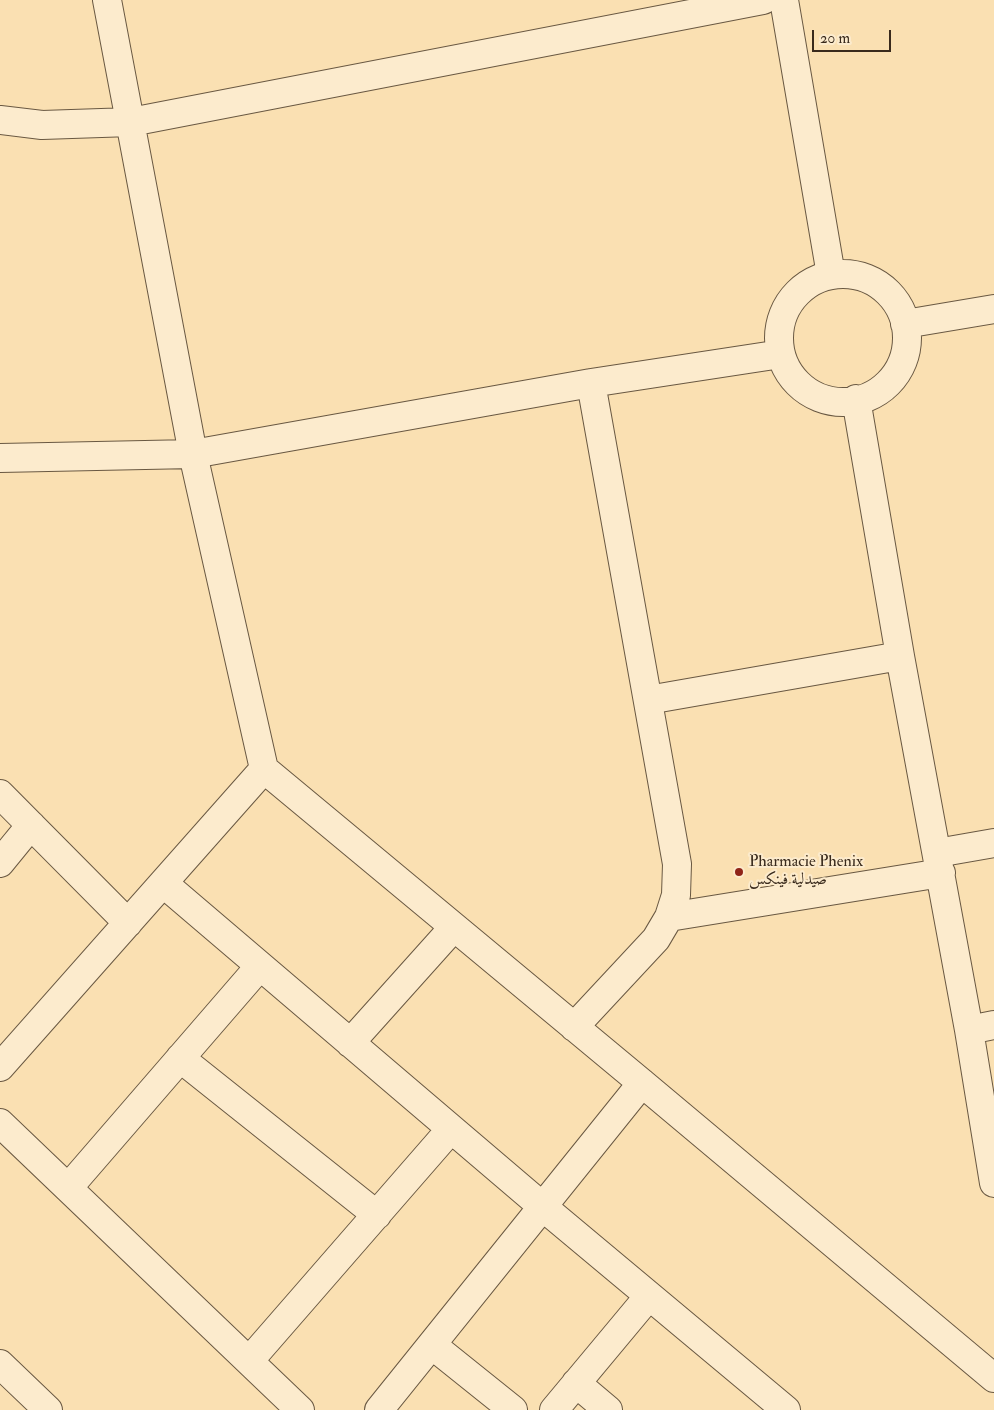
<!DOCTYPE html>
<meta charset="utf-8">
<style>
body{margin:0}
#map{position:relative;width:994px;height:1410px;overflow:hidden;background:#fae0b2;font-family:"IM FELL Double Pica",serif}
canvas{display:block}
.scale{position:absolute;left:812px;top:30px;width:79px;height:22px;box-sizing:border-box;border:2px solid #392a1c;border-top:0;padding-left:6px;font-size:15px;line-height:18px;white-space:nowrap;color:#392a1c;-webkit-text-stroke:4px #fcebcd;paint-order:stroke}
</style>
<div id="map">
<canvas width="994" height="1410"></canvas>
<div class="scale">20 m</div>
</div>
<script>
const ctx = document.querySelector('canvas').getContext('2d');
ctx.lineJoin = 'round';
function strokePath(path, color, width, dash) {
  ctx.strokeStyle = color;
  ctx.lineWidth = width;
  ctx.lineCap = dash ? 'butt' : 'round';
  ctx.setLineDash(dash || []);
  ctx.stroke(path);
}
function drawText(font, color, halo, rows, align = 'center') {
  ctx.font = font + ' "IM FELL Double Pica",Amiri,serif';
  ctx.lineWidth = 4;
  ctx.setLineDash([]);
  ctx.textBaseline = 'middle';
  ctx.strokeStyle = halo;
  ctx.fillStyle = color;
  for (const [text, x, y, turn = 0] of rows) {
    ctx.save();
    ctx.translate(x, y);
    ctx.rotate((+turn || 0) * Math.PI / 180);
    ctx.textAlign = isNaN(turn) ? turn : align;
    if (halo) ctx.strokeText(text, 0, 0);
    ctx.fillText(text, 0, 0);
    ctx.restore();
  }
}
const minor = new Path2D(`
 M107,0L193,454L264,769L642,1083L994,1378
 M784,0L831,275
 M0,120L42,125L131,122L763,0
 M779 338a64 64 0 1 1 128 0a64 64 0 1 1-128 0Z
 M905,324L994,309
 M856,399L900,656L969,1030L994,1183
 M0,458L193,454L591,383L781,354
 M648,700L900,656
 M0,794L128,923
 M937,853L994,843
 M0,863L31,825
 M163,883L543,1207L786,1410
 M669,917L941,873
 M574,1027L656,939L669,917L676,895L677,864L591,383
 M969,1030L994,1025
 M350,1043L454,927
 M180,1058L377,1215
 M0,1067L264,769
 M0,1123L300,1410
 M68,1188L260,966
 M432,1345L513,1410
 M249,1361L451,1129
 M576,1383L608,1410
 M379,1410L642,1083
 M554,1410L649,1296`);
const tertiary = new Path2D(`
 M0,1364L48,1410`);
strokePath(minor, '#695842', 30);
strokePath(tertiary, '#695842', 30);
strokePath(minor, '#fcebcd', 28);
strokePath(tertiary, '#fcebcd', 28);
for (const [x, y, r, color] of [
 [739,872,5,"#8f2418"]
]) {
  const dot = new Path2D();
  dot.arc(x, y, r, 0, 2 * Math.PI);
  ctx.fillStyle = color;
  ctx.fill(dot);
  strokePath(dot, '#fcebcd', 2);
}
drawText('16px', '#392a1c', '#fcebcd', [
 ["Pharmacie Phenix",749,863],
 ["صيدلية فينكس",749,881]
], 'left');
</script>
